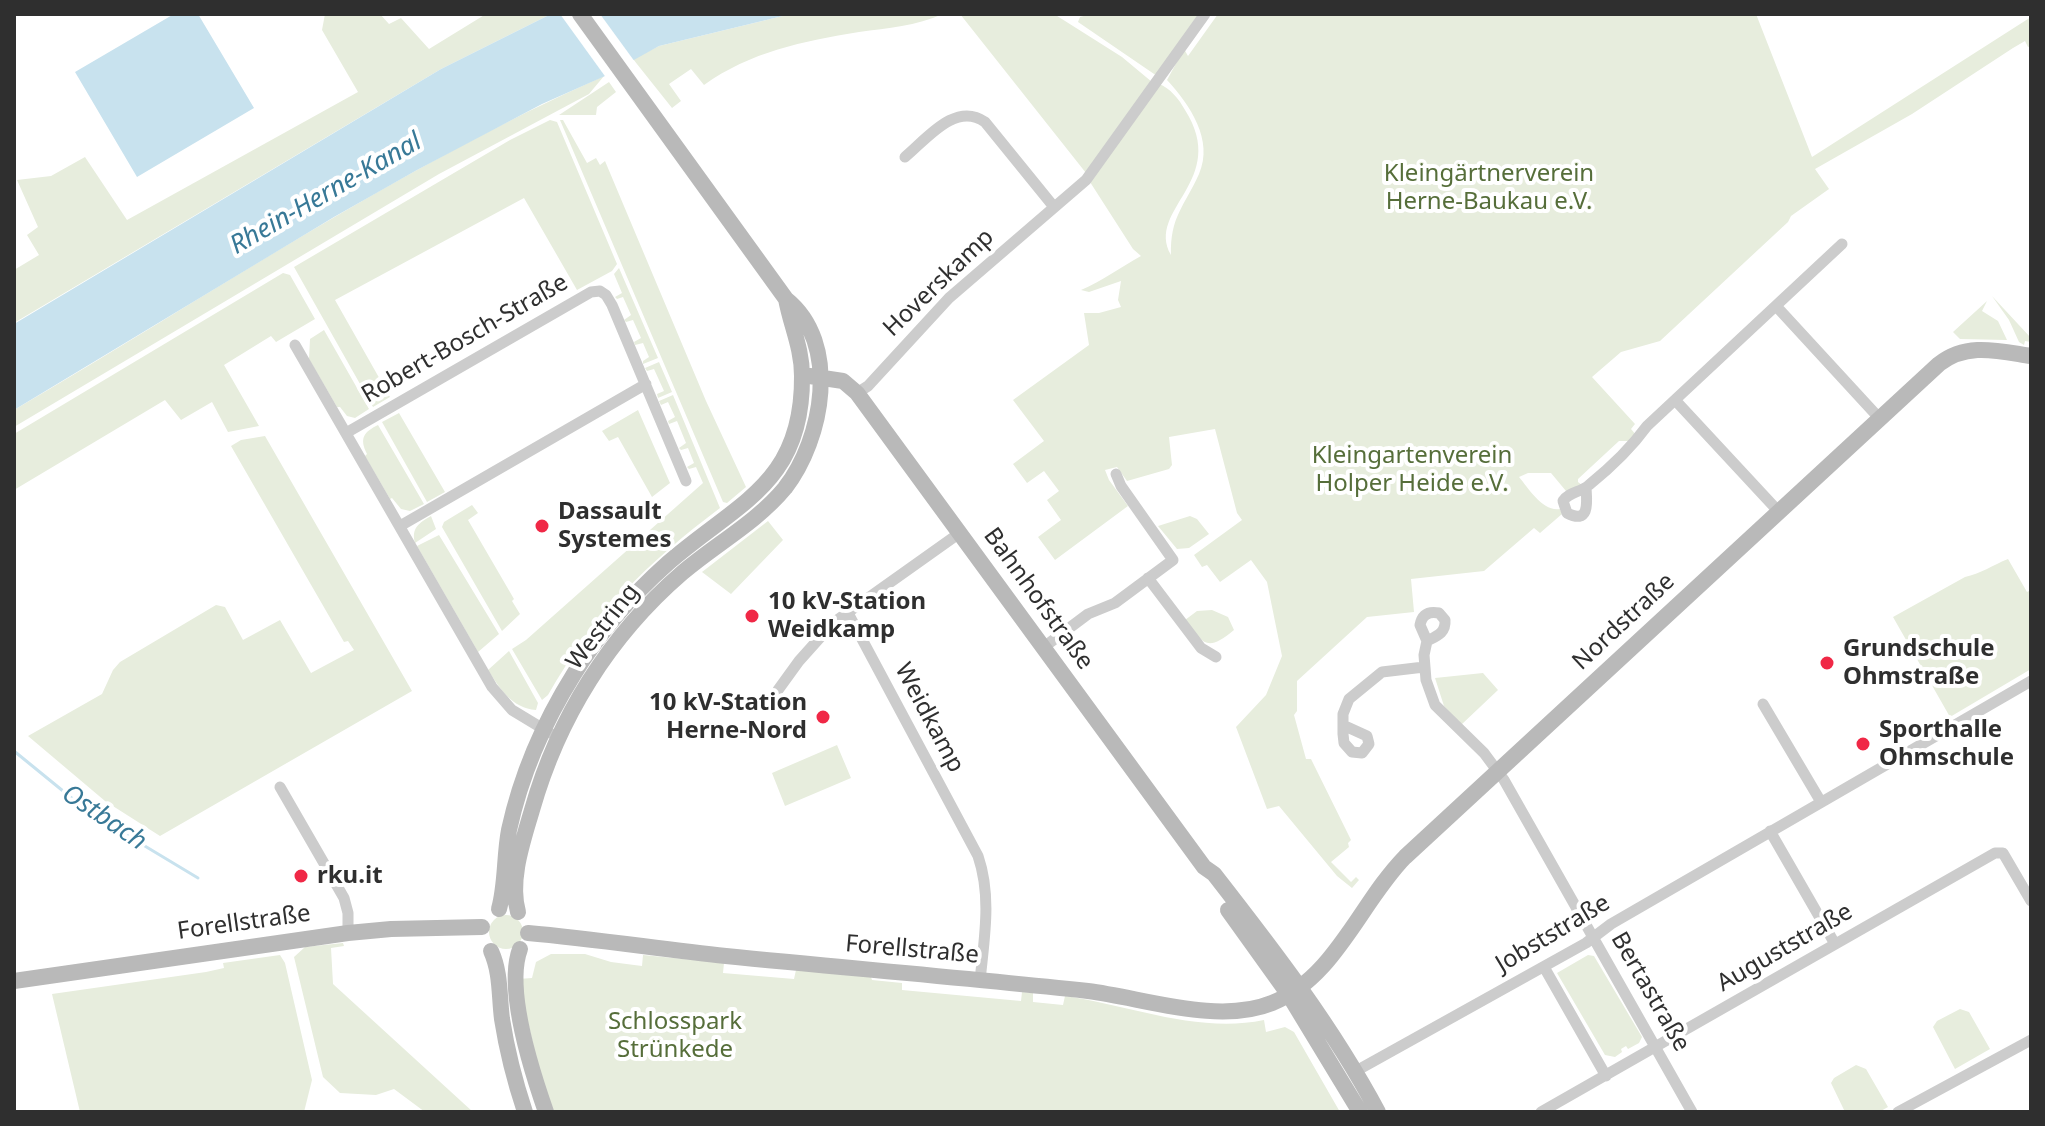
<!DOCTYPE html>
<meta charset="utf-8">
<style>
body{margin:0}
#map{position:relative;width:2045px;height:1126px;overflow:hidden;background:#fff;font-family:"Noto Sans",sans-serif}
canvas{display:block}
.frame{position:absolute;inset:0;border:16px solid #2f2f2f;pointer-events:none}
</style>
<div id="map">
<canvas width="2045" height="1126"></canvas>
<div class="frame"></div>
</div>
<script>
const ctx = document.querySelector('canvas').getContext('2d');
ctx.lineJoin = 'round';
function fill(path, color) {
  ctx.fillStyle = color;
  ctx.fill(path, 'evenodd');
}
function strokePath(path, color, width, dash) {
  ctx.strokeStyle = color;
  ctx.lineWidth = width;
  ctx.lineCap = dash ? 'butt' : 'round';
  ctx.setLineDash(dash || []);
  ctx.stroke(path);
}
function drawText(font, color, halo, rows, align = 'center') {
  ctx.font = font + ' "Noto Sans",sans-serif';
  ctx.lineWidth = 8;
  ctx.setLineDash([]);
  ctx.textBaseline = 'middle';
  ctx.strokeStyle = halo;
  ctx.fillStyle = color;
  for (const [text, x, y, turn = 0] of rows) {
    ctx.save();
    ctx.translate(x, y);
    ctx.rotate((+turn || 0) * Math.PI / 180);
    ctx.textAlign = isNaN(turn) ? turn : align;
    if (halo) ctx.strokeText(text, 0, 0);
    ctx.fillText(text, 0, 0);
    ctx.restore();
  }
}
fill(new Path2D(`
 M325,14H380L389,24L401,18L429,49L486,14H551L441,69L14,323V270L39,255L27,235L38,227L17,180L51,176L85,157L127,220L358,92L322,30Z
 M791,14H943C916,26 888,28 859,32C803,41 750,52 704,85L691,69L669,84L681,101L672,108L633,59L659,46Z
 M960,14H1054L1122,57L1152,82L1086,173Z
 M1091,14H1201L1157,76L1078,22L1080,17Z
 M1218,14H1756L1812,157L2031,17V46L2028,47L2025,41L2013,48L1912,114L1815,169L1829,189L1791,216L1788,222L1660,341L1621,352L1592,377L1635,424L1631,429L1636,435L1629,441H1619L1578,479V482L1582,485L1566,491L1551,473H1528L1519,477C1529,489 1543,512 1560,509L1562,514L1540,533L1534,528L1484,571L1411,579L1414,612L1367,617L1297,681V711L1294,715L1306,759H1311L1351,840L1348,843L1349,847L1331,862L1351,882L1356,877L1359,880L1352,888L1337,876L1279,806L1267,809L1236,727L1266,695L1282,656L1267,582L1251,560L1220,582L1207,565L1202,567L1194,555L1242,520L1237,513L1215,429L1169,437L1172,465L1169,469L1127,481L1117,467L1105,470L1109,480L1128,506L1055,560L1038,537L1061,520L1047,500L1059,491L1044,471L1027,483L1013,464L1044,441L1013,400L1089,345L1084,313H1099L1121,307L1118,300L1121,281L1089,292L1081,290C1102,281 1121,267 1141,256L1133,249L1090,182L1159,84C1170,88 1179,99 1185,110C1230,181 1145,209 1171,255C1170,217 1184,207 1199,174C1214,140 1190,105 1167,80L1184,49L1188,56Z
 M604,76L589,94L439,174L14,427V410C209,296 397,168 604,76Z
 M609,82L616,92L597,107L596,115H559Z
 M550,120L557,122L617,264L612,271L577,290L524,198L335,300L390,397L373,407L294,267L510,140Z
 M560,120H563L587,163L596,158L600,165L605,161L706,401L746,487L727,503L723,502Z
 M619,268L658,358L643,364V361L649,357L643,343L635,345L634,342L641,338L633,320L626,322L624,320L631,315L623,297L617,299L615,297L622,293L614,274Z
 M283,273L290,275L315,319L276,342L271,336L224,365L259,426L228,432L212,402L181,420L165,400L14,490V434Z
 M1992,296L2031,338V342L2025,341L2024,345L2019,342L2009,320Z
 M1987,301L1982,311L1998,321L2007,340L1960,339L1953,332Z
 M324,330L369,409L355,418L347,416L340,407H337L309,359L310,339Z
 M659,362L672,392L658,398L657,394L664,391L654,369L647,371L645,368Z
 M673,395L720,508C648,562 593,616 548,695L542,700L512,649L526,640L703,483L696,467L689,469L687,467L694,463L688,448L681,450L679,448L686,443L677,421L669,424L668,421L675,417L668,402L661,405L659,401Z
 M638,410L670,483L652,497L618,437L609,441L602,431Z
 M399,413L445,492L427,502L382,422Z
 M378,425L424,504L410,511L401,509L392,498L390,499L365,456L367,454C359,438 364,432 378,425Z
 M265,436L412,691L160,836L105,801L28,736L102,694L113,670L120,662L216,605L225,607L243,640L280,620L311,673L354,650L348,641L344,642L231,446L241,440Z
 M472,505L478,513L468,520L514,599L512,601L520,614L502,631L442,527L444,522Z
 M431,516L436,529L415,543C411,528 419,523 431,516Z
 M1190,516L1197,519L1209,534L1189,548L1177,549L1158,526Z
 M768,521L783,540L731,594L702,572Z
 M439,535L499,634L478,652L417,546Z
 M2008,559L2027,592L2031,590V669L1950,717L1893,617L1965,577C1980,574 1993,565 2008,559Z
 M1212,610L1228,617L1234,630C1207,652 1204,645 1185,620L1197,611Z
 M509,651L538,703L536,710C512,708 500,689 488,670Z
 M1483,673L1498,690L1461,725L1444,706L1435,678Z
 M837,745L851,778L785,806L772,773Z
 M489 932a17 17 0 1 1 34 0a17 17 0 1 1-34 0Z
 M343,943L344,946L331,948L333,984L473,1112H425L394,1089L376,1095L340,1093L323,1077L294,957L305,947Z
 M551,954H585L611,962L642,966L643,955L724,963L723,973L794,979L796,970L871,977L872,980L902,983V990L1021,1001L1022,992L1033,993V1002L1063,1005L1065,996C1129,1005 1198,1034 1264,1020L1266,1032L1285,1027L1294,1032L1340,1112H552L540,1074L518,979L532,978L536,962Z
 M280,955L285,963L312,1080L304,1112H80L52,994L206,972L224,968L223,963Z
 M1588,955L1594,956L1642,1037L1639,1043L1628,1049L1626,1046L1621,1049L1622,1052L1615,1057L1605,1055L1557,973Z
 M1960,1009L1969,1012L1990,1049L1955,1069L1933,1027L1937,1021Z
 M1856,1065L1866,1069L1888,1107L1879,1112H1845L1831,1083L1834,1078Z`), '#e7eddd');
fill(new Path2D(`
 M174,14H198L254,108L137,177L75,72Z
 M551,14H791L659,46L605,76L542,104L417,170L334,217L14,410V324L441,69Z`), '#c8e2ee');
fill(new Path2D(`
 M560,14H600L635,62L607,79Z`), '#fff');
strokePath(new Path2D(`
 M14,751L90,813L198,878`), '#c8e2ee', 3);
strokePath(new Path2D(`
 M905,157C926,140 955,101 985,122L1054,207
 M1776,306L1880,419
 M295,345L492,687L512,710L550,733
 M857,393L868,386L949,298L1086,180L1205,14
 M1675,400L1779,512
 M346,433L591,292L600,291L606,295L612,305L686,481
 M1586,488C1587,502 1590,525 1567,513L1563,501C1570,491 1580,493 1589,485C1610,468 1631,448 1647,426L1842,244
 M400,526L646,384
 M1148,578L1201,648L1216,657
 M848,613L978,856C992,897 984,939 980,981
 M1427,641C1437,636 1446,633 1445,620L1439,613C1428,611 1422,615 1420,625L1427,641L1424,655L1426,680L1435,705L1484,753L1504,780L1692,1112
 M1044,647L1088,614L1115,603L1173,560L1121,486L1116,474
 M778,690L799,661L833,623L961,532
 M1763,704L1821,802
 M1345,726L1367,736L1369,744L1362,753L1352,752L1344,743L1343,734V714L1349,699L1382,672L1424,667
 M280,787L344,898L348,913V933
 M1770,831L1835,944
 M1544,967L1606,1076
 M1356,1071L1586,943L1611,924L2031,681
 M1541,1112L1995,853H2003L2031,901
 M1898,1112L2031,1040`), '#ccc', 11);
strokePath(new Path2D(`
 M803,375L843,381L857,393L1204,867L1214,874C1274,951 1332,1026 1378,1112
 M499,909C506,884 504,856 509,830C521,775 544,722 574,674C599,633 632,595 668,563C738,502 803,484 802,376C802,348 791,326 786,299
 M1228,910L1289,995L1360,1112
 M518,912C509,880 523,841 532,810C558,718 609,636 682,573C716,544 757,522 785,488C823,439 841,343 786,299L580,14
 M528,933C595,939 660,949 726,956C847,968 967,978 1088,991C1144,998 1218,1025 1272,1003C1335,978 1360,903 1405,857L1939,364C1967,342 1998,351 2031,356
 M520,949C505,989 532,1072 546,1112
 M491,951C501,973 499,996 502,1019C507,1051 515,1082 525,1112
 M14,981L348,933L391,929L482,927`), '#b9b9b9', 16);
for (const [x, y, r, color] of [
 [542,526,8,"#f02846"],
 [752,616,8,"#f02846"],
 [1827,663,8,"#f02846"],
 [823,717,8,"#f02846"],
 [1863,744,8,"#f02846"],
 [301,876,8,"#f02846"]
]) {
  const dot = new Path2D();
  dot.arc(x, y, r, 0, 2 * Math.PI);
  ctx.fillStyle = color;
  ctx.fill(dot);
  strokePath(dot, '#fff', 3);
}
drawText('24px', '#566e3a', '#fff', [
 ["Kleingärtnerverein",1489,174],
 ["Herne-Baukau e.V.",1489,202],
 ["Kleingartenverein",1412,456],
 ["Holper Heide e.V.",1412,484],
 ["Schlosspark",675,1022],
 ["Strünkede",675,1050]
]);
drawText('24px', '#2f2f2f', '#fff', [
 ["Hoverskamp",939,283,-44],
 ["Robert-Bosch-Straße",465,339,-30],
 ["Bahnhofstraße",1038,599,54],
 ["Nordstraße",1624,622,-43],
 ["Westring",603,627,-52],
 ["Weidkamp",929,718,62],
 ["Forellstraße",244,923,-8],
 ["Jobststraße",1553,934,-31],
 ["Auguststraße",1785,948,-30],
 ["Forellstraße",912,950,5],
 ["Bertastraße",1650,992,60]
]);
drawText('bold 24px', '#2f2f2f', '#fff', [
 ["Dassault",558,512],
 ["Systemes",558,540],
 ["10 kV-Station",768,602],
 ["Weidkamp",768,630],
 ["Grundschule",1843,649],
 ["Ohmstraße",1843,677],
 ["10 kV-Station",807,703,"right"],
 ["Herne-Nord",807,731,"right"],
 ["Sporthalle",1879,730],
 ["Ohmschule",1879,758],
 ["rku.it",317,876]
], 'left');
drawText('italic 26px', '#387997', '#fff', [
 ["Rhein-Herne-Kanal",326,194,-30],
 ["Ostbach",104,818,34]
]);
</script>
